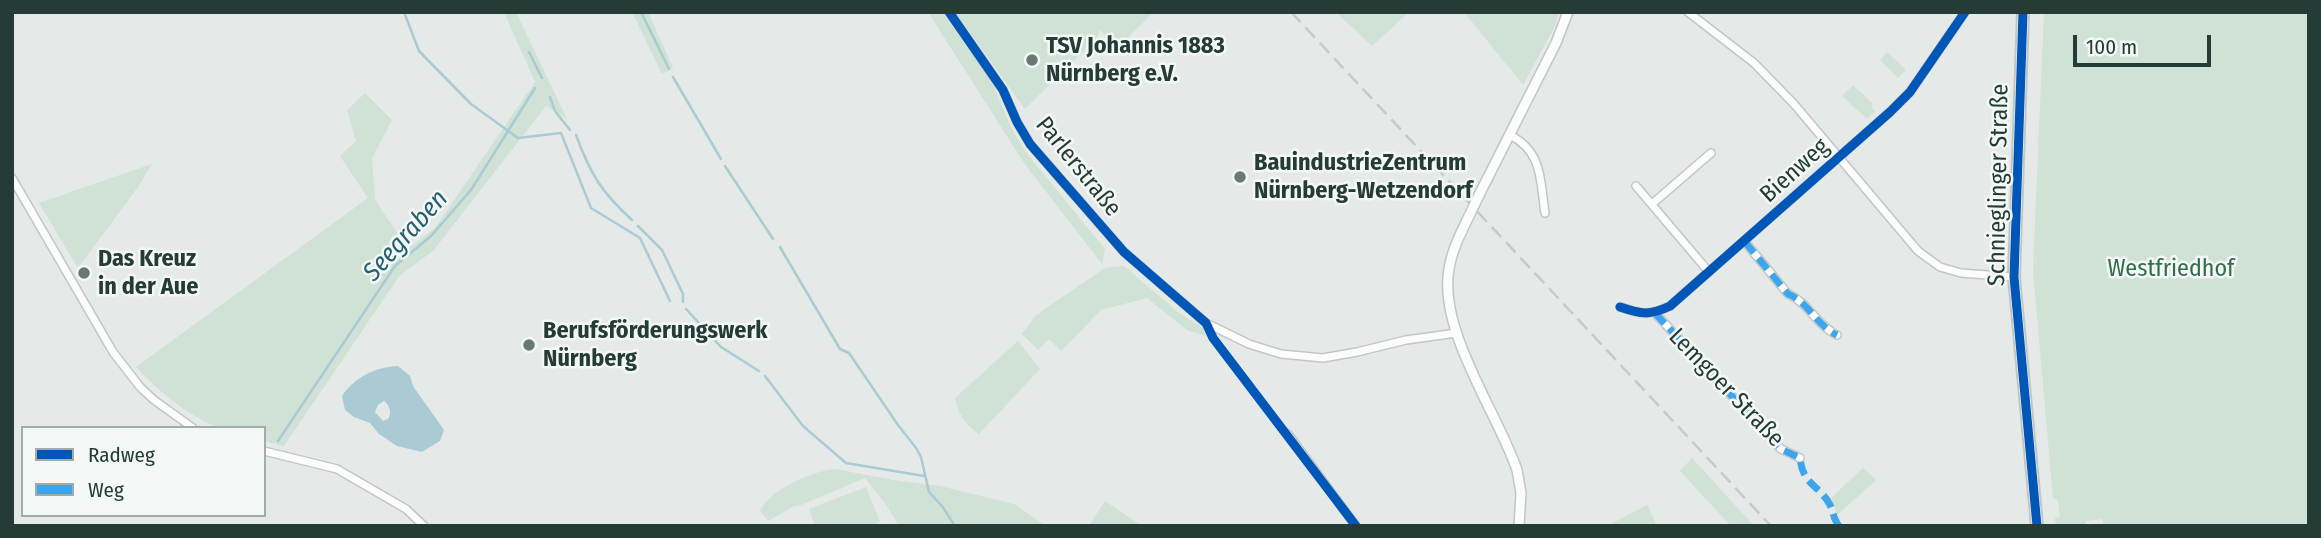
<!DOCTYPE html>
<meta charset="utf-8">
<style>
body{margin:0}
#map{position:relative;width:2321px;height:538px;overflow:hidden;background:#e5e9e7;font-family:"Fira Sans Condensed",sans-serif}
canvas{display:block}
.frame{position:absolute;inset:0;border:14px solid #253b36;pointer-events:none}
.legend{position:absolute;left:21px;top:426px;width:245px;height:91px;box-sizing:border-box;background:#f3f8f6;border:2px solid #a1aca9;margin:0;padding:9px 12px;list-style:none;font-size:21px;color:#253b36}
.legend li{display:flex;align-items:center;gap:14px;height:35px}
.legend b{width:35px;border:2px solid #a1aca9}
.scale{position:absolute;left:2073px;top:35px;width:138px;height:32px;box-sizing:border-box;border:4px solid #253b36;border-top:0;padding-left:9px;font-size:21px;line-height:24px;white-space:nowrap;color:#253b36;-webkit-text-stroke:5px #f3f8f6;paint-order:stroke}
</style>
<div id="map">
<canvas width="2321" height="538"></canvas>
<div class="frame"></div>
<ul class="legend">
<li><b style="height:9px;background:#0057b8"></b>Radweg</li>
<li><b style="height:9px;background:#3ea4eb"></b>Weg</li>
</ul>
<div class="scale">100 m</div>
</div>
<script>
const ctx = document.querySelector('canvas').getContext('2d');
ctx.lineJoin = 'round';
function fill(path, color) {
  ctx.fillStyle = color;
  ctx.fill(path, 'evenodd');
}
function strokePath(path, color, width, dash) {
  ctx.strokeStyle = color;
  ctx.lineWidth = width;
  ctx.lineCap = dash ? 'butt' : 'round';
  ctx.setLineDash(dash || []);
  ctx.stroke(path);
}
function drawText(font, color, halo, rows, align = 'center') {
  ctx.font = font + ' "Fira Sans Condensed",sans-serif';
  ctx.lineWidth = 5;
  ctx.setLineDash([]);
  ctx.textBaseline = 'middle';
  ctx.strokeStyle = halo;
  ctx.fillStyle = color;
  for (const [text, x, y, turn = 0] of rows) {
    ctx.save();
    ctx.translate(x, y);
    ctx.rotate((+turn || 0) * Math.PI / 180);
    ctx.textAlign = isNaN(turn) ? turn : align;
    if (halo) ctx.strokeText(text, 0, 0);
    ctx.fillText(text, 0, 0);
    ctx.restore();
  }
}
fill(new Path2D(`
 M504,12H516L567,119L546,106L433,251L400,275L284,446L264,441V428H219C186,414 160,393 136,367L368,198L340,156L356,141L347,110L365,93L392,120L372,158L375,200L408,249L435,228L535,82Z
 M632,12H648L673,68L662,74Z
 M928,12H942L992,82L1011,127L1025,151L1105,249L1102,264L1024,163Z
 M955,12H1154L1117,48L1100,30L1097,37L1025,109Z
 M1336,12H1409L1372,46Z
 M1464,12H1559L1555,26L1523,85Z
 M2044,12H2309V526H2104L2102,519L2086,521V526H2056L2055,518L2060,517L2058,501L2053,498L2033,271Z
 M1887,52L1906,70L1898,78L1880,60Z
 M1853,85L1873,104L1871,107L1875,111L1867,119L1842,96Z
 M152,164L138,187L78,268L39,203Z
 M1124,266L1179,313L1203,328L1206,336L1187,330L1147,298L1101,310L1061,351L1049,339L1038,350L1022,334L1036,315L1105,268Z
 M1018,341L1040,369L979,434C966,426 958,413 955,398Z
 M1692,458L1754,526H1731L1680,471Z
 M1863,468L1876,480L1835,517V507L1829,500Z
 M835,469L893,480L940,486L1014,504L1046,526H899L885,503L865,478L801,505L794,506L768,521L760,510C773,488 810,472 835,469Z
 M866,487L880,522L870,526H815L809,509Z
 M1105,501L1142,526H1089Z
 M1647,505L1657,526H1607Z`), '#d0e1d5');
fill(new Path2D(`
 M398,366L410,376L413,386L444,430L440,441L422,452L397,446L379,434L370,423L354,417L345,410L342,396C355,377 375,367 398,366ZM384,401C390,405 392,414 388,419L383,421L375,412L378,405Z`), '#aacbd3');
strokePath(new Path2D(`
 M404,12L419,51L471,104L518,138L561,133L591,208L640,238L670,301
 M641,12L669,69
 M529,52L542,78
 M673,77L721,159
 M550,97L555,111L570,130
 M576,135C590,173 601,192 632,220
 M725,166L773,239
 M638,226L662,250L683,294V302
 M780,247L840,349L849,353L898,425L916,448L921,457L929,492L942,506L955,526
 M686,309L721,347L759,371
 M765,376L803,426L846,463L924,476
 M278,441L395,266L431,236L471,190L535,88`), '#aacbd3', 2.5);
const minor = new Path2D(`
 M949,12L1003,90L1017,122L1030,144L1124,252L1206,323L1249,344L1281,354L1323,358L1357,352L1406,340L1457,333
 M1688,12L1754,63L1794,104L1918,251L1940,267L1961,273L2014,277
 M1510,135C1543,152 1540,180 1545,213
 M12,178L113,352L140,387L154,400L193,428
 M1636,186L1709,272
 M1652,204L1711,153
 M1745,242L1788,294C1808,302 1816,325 1837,335
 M1620,307C1641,314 1649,316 1670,306L1890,112L1910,92L1965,12
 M1655,313L1781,449L1800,458
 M1288,434L1356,526
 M264,451L337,469L406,509L424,526`);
const tertiary = new Path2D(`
 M1480,193L1556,43L1568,12
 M1470,214C1462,231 1452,249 1449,269C1438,330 1497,412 1517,470L1521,493L1519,526`);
const secondary = new Path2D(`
 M2023,12L2014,277L2037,526`);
strokePath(minor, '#c2c6c4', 10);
strokePath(tertiary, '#c2c6c4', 12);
strokePath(secondary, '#c1c7c5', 14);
strokePath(minor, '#fbfcfb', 7);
strokePath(tertiary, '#fbfcfb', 9);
strokePath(secondary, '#fbfcfb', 10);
strokePath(new Path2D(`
 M1291,12L1771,526`), '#c7cac9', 2.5, [14, 7]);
const tertiaryBridge = new Path2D(`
 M1470,214L1480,193`);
strokePath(tertiaryBridge, '#c2c6c4', 12, []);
strokePath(tertiaryBridge, '#fbfcfb', 9);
strokePath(new Path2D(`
 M1745,242L1788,294C1808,302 1816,325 1837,335
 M1655,313L1781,449L1800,458C1803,486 1819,484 1830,505C1834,513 1833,519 1839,526`), '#3ea4eb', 7, [14, 7]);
strokePath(new Path2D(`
 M949,12L1003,90L1017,122L1030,144L1124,252L1206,323L1213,338L1356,526
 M2023,12L2014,277L2037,526
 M1620,307C1641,314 1649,316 1670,306L1890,112L1910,92L1965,12`), '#0057b8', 9);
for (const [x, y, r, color] of [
 [1032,60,7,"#687874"],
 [1240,177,7,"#687874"],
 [84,273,7,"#687874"],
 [529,345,7,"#687874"]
]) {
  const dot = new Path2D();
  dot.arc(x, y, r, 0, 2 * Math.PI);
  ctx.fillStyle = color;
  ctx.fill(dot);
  strokePath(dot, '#f3f8f6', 2.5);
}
drawText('bold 24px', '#253b36', '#f3f8f6', [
 ["TSV Johannis 1883",1046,46],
 ["Nürnberg e.V.",1046,74],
 ["BauindustrieZentrum",1254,163],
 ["Nürnberg-Wetzendorf",1254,191],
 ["Das Kreuz",98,259],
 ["in der Aue",98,287],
 ["Berufsförderungswerk",543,331],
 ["Nürnberg",543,359]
], 'left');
drawText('24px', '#253b36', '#f3f8f6', [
 ["Parlerstraße",1078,167,51],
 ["Bienweg",1795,171,-42],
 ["Schnieglinger Straße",1999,185,-89],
 ["Lemgoer Straße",1726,388,46]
]);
drawText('24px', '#336d4d', '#f3f8f6', [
 ["Westfriedhof",2171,269]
]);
drawText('italic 26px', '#255f70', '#f3f8f6', [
 ["Seegraben",406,236,-48]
]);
</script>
